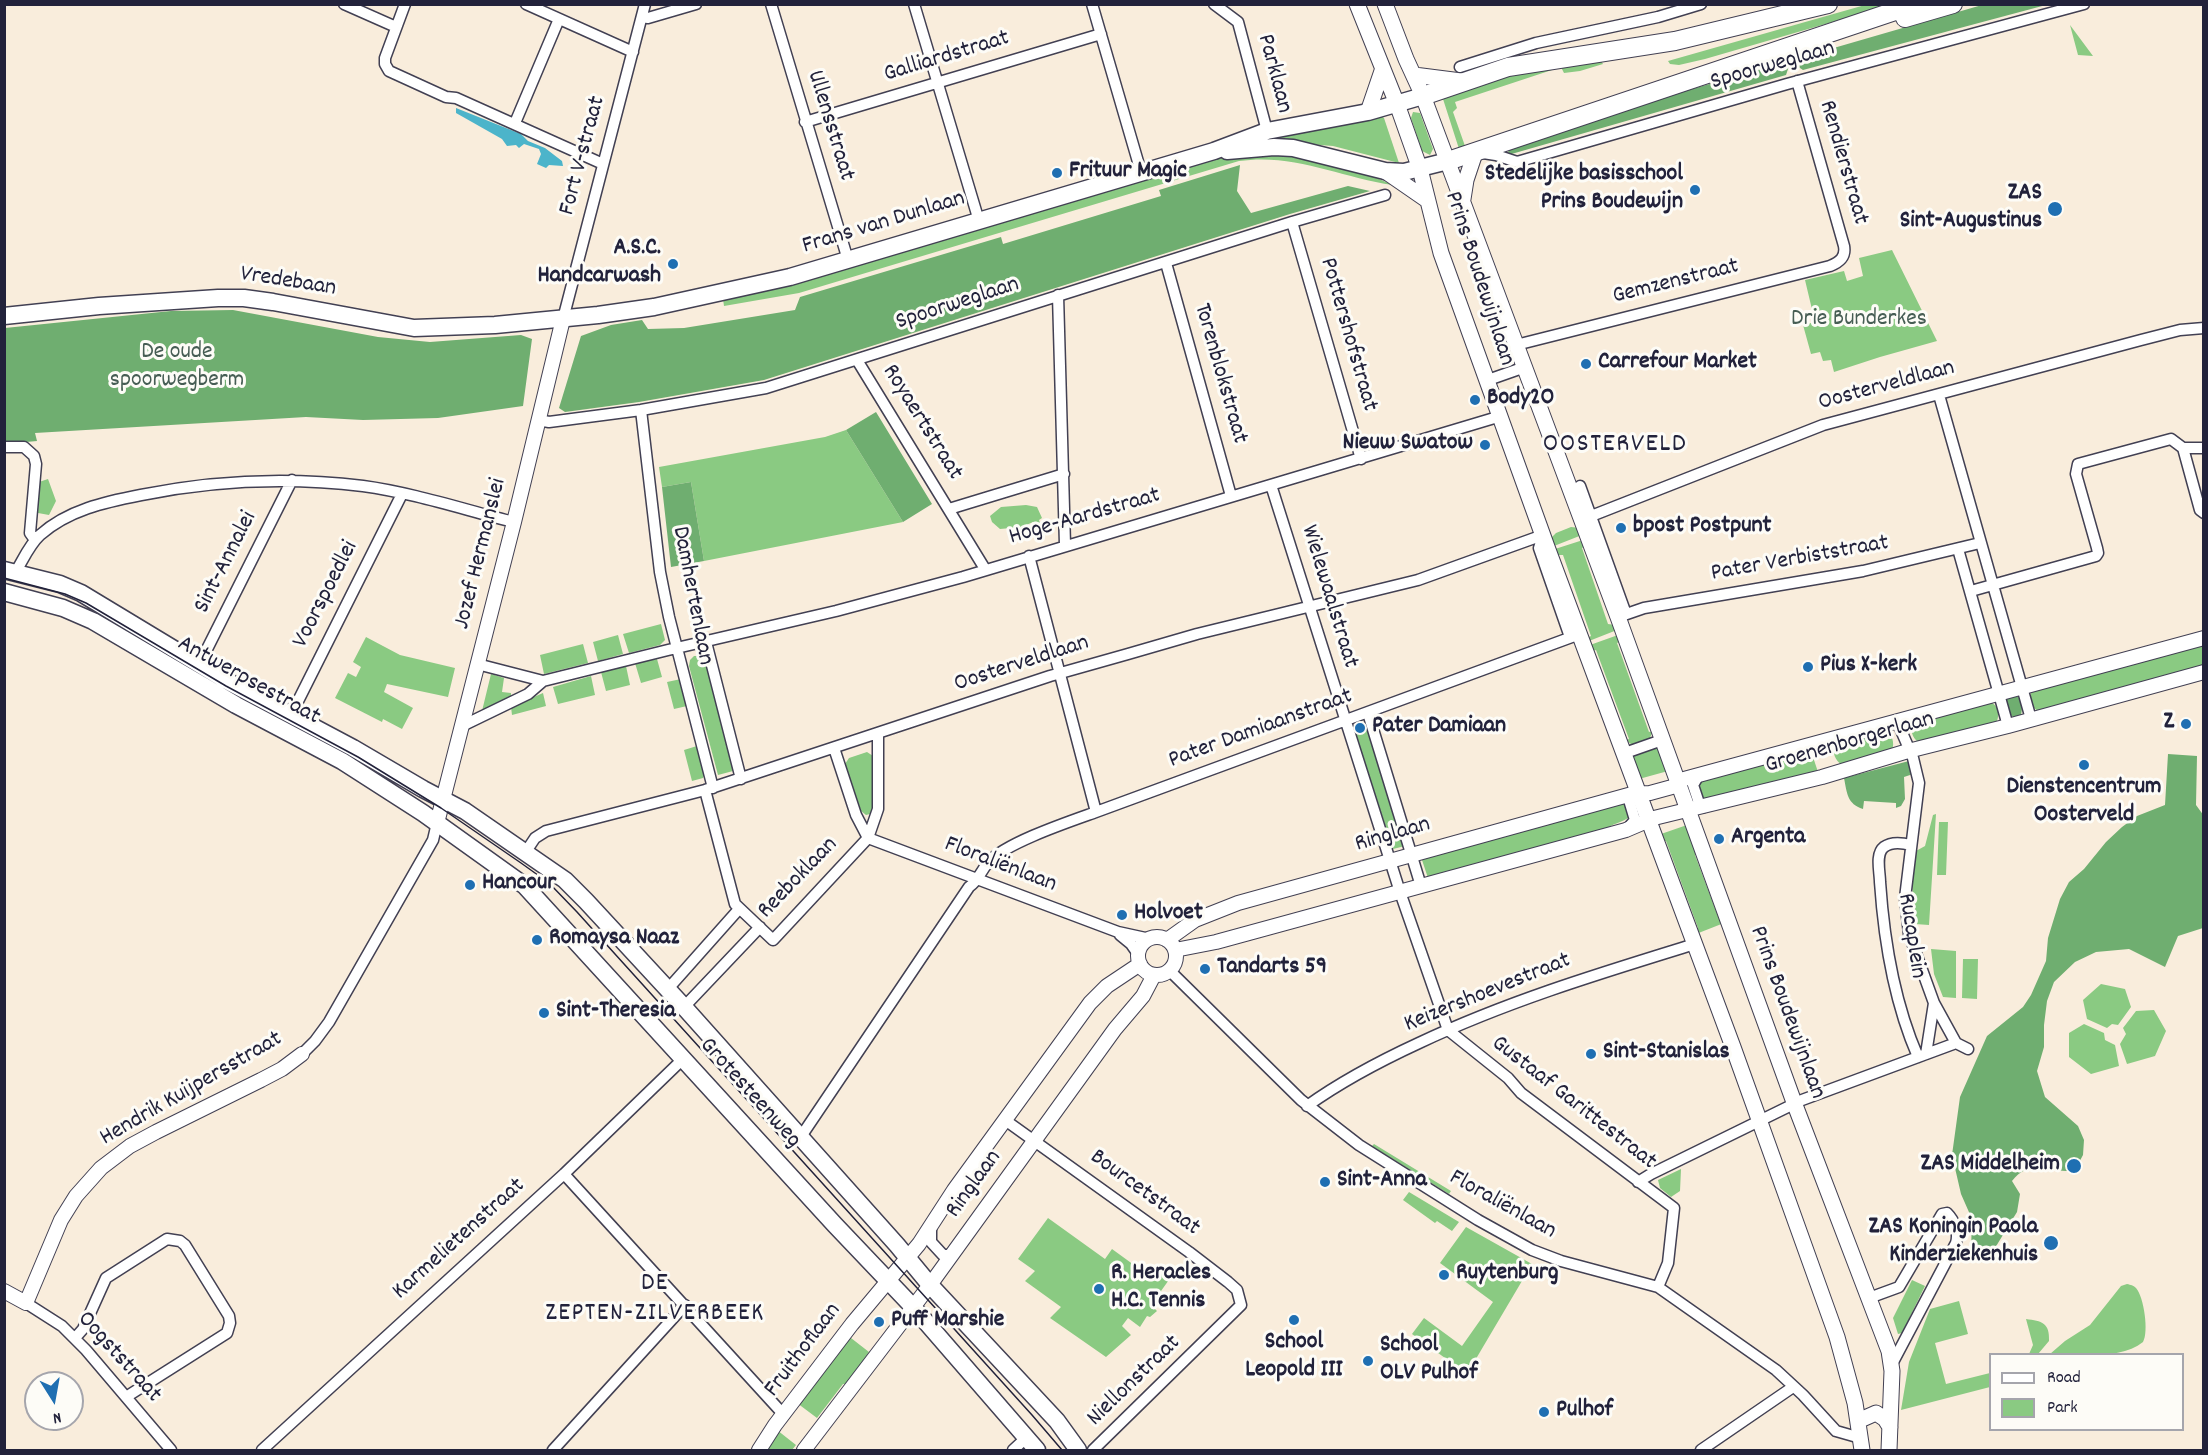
<!DOCTYPE html>
<meta charset="utf-8">
<style>
body{margin:0}
#map{position:relative;width:2208px;height:1455px;overflow:hidden;background:#f9eddc;font-family:Dekko,sans-serif}
canvas{display:block}
.frame{position:absolute;inset:0;border:6px solid #22223b;pointer-events:none}
.legend{position:absolute;left:1989px;top:1353px;width:195px;height:78px;box-sizing:border-box;background:#fdfcf7;border:2px solid #a5a5ac;margin:0;padding:8px 10px;list-style:none;font-size:18px;color:#22223b}
.legend li{display:flex;align-items:center;gap:12px;height:30px}
.legend b{width:30px;border:2px solid #a5a5ac}
.north{position:absolute;left:24px;top:1371px;width:60px;height:60px;box-sizing:border-box;background:#fdfcf7;border:2px solid #a5a5ac;border-radius:50%;rotate:169deg;font-size:16px;font-weight:700;line-height:24px;text-align:center;color:#22223b}
.north::after{content:'';display:block;margin:auto;width:21px;height:27px;background:#1f6fb2;clip-path:polygon(50% 0,100% 100%,50% 72%,0 100%)}
</style>
<div id="map">
<canvas width="2208" height="1455"></canvas>
<div class="frame"></div>
<ul class="legend">
<li><b style="height:8px;background:#fff"></b>Road</li>
<li><b style="height:16px;background:#8aca82"></b>Park</li>
</ul>
<div class="north">N</div>
</div>
<script>
const ctx = document.querySelector('canvas').getContext('2d');
ctx.lineJoin = 'round';
function fill(path, color) {
  ctx.fillStyle = color;
  ctx.fill(path, 'evenodd');
}
function strokePath(path, color, width, dash) {
  ctx.strokeStyle = color;
  ctx.lineWidth = width;
  ctx.lineCap = dash ? 'butt' : 'round';
  ctx.setLineDash(dash || []);
  ctx.stroke(path);
}
function drawText(font, color, halo, rows, align = 'center') {
  ctx.font = font + ' Dekko,sans-serif';
  ctx.lineWidth = 6;
  ctx.setLineDash([]);
  ctx.textBaseline = 'middle';
  ctx.strokeStyle = halo;
  ctx.fillStyle = color;
  for (const [text, x, y, turn = 0] of rows) {
    ctx.save();
    ctx.translate(x, y);
    ctx.rotate((+turn || 0) * Math.PI / 180);
    ctx.textAlign = isNaN(turn) ? turn : align;
    if (halo) ctx.strokeText(text, 0, 0);
    ctx.fillText(text, 0, 0);
    ctx.restore();
  }
}
fill(new Path2D(`
 M1865,5H1891L1705,59L1679,65L1670,64L1668,61Z
 M2070,25L2093,56L2078,55Z
 M1601,61L1603,64L1580,71L1564,73L1561,67L1455,102L1457,108L1453,112L1465,146L1460,152L1443,99L1510,72Z
 M1413,112L1420,113L1433,149L1430,155L1422,151L1411,118Z
 M1380,115L1384,118L1399,163L1333,146L1269,141V139Z
 M1292,154C1327,162 1361,170 1393,185C1339,177 1294,153 1239,161L799,293L724,306L723,299L1118,186C1152,181 1184,167 1218,159C1242,154 1267,155 1292,154Z
 M1892,250L1937,341L1880,357L1834,372L1831,360L1823,361L1820,352L1811,354L1803,325L1815,322L1805,280L1844,271L1847,281L1863,276L1859,258Z
 M846,430L903,522L704,561L691,482L662,487L659,467L825,437Z
 M48,479L56,501L49,515L38,513L39,482Z
 M1026,505L1037,507L1042,518L1039,520L1044,535L1037,536L1033,522L1022,527L1000,529L992,522L990,516L1001,507Z
 M1571,527L1580,528L1582,535L1554,546L1551,538L1556,533Z
 M1583,540L1586,546L1582,548L1608,624L1615,625L1617,630L1589,641L1587,638L1591,636L1563,555H1557L1555,549Z
 M661,624L665,640L660,645L629,653L623,634Z
 M618,635L623,654L598,661L593,642Z
 M1618,635L1621,641L1617,643L1649,732L1653,731L1649,740L1632,745L1626,740L1629,739L1596,650L1593,651L1590,645Z
 M366,637L400,655L455,668L448,697L387,684L384,692L413,708L402,729L383,719L382,722L335,698L348,673L356,677L361,667L353,662Z
 M2203,642V667L2038,711C2030,706 2029,699 2032,690Z
 M583,644L588,663L544,674L540,655Z
 M694,656H700L705,661L732,767L733,771L718,775L689,666L690,660Z
 M657,659L662,677L641,683L635,663Z
 M626,666L630,685L606,691L601,672Z
 M491,674L504,678L502,692L511,693V698L482,711Z
 M591,676L595,695L558,704L553,687Z
 M681,679L687,706L674,709L667,682Z
 M543,693L546,706L512,715L511,707Z
 M1989,701C1998,705 2000,713 1997,721L1991,725L1918,742C1912,737 1910,730 1913,723Z
 M1359,723L1366,725L1405,846L1393,849L1354,729Z
 M1886,731C1892,734 1895,743 1892,750L1842,765C1835,760 1832,753 1835,745Z
 M1659,745L1668,771L1639,779L1631,755Z
 M697,746L704,776L703,778L692,781L684,750Z
 M867,752L873,756L872,809L870,814L866,815L861,811L845,764L849,758Z
 M1794,755L1795,759L1813,757L1818,772L1703,800L1698,786L1702,780Z
 M1623,803L1626,805L1631,816C1622,823 1612,823 1604,831L1428,878L1421,857Z
 M1936,814L1929,925L1915,924L1912,884L1916,851L1925,846L1933,815Z
 M1939,822H1948L1946,875H1937Z
 M1687,825L1698,853L1695,855L1719,919H1723L1724,923L1696,934L1694,930L1698,928L1666,841H1663L1661,834Z
 M1931,949L1956,951V998L1943,997L1934,974Z
 M1963,959H1978L1977,999L1962,998Z
 M2101,984L2125,989L2131,1007L2118,1025L2112,1024L2107,1028L2087,1019L2083,1000Z
 M2154,1010L2166,1031L2155,1056L2127,1064L2120,1044L2126,1034L2123,1028L2136,1011Z
 M2084,1024L2104,1033L2105,1040L2115,1045L2119,1066L2091,1074L2069,1057V1033Z
 M1374,1144L1451,1191L1449,1194L1372,1146Z
 M1681,1169L1680,1191L1671,1197L1660,1188L1658,1180Z
 M1409,1192L1459,1222L1452,1231L1437,1221L1435,1223L1403,1200Z
 M1048,1218L1105,1259L1112,1249L1156,1281L1168,1265L1176,1270L1151,1305L1157,1311L1150,1317L1147,1316L1140,1327L1128,1318L1122,1326L1131,1335L1106,1357L1050,1318L1061,1307L1025,1281L1035,1271L1018,1259Z
 M1466,1227L1532,1264L1467,1374L1412,1334L1424,1318L1462,1346L1493,1302L1440,1263Z
 M1912,1280L1925,1286L1902,1333L1898,1334L1893,1318Z
 M2127,1284C2131,1285 2133,1285 2136,1288C2144,1297 2149,1332 2143,1342C2121,1360 2077,1355 2050,1354L2065,1341L2090,1325L2121,1286Z
 M1959,1301L1968,1334L1935,1343L1946,1384L1990,1373V1387L1901,1410L1909,1362L1930,1309Z
 M2026,1319C2042,1321 2050,1323 2049,1341L2038,1354H2029L2033,1345Z
 M851,1338L869,1352L848,1384H843L817,1418L797,1403L844,1341Z
 M777,1430L796,1445L792,1450H765Z`), '#8aca82');
fill(new Path2D(`
 M1982,5H2046L1803,70L1794,64L1789,66L1786,75L1508,155L1509,147L1644,103Z
 M1240,165L1237,191L1251,213L1348,186L1370,191L1290,214L764,380L639,402L565,412L559,408L581,336L611,325L642,320L648,329L684,328L795,310L800,297L1001,237L1003,244L1161,196L1159,190Z
 M233,310L378,337L430,342L521,335L532,339L523,406L438,418L363,420L306,417L35,433L37,441L5,444V328L171,311Z
 M876,412L932,504L903,522L846,430Z
 M691,482L704,561L671,567L662,487Z
 M2016,695C2022,701 2023,707 2021,715L2014,718C2007,712 2005,706 2007,697Z
 M2168,754L2197,756L2196,805L2204,816L2203,928L2178,936L2165,967L2129,949L2096,952L2075,962L2054,982L2047,1001L2044,1025V1047L2037,1071L2045,1097L2078,1126L2084,1140L2083,1155L2075,1170C2052,1175 2031,1156 2012,1181L2020,1194L2017,1212L1987,1261L1977,1263L1971,1251L1972,1219L1961,1194L1952,1155L1960,1097L1987,1036L2023,1007L2031,995L2046,961L2048,938L2060,899L2069,882L2084,869L2106,842L2122,827L2137,816L2165,805Z
 M1909,761L1913,774L1904,777L1905,799L1901,806L1896,808V803L1864,801L1863,809C1847,804 1847,793 1844,778Z`), '#6fae70');
fill(new Path2D(`
 M456,108L521,134L528,141L545,148L562,161L563,166L549,165L546,168L537,164L541,154L539,149L524,144L519,148L516,145L507,146L502,139L456,113Z`), '#4cb4ca');
const minor = new Path2D(`
 M344,4L396,27
 M405,4L385,58V64L389,71L446,97L456,98L603,164
 M526,4L633,52
 M771,4L848,260
 M914,4L979,221
 M1092,4L1141,172
 M1214,4L1238,22L1267,131
 M642,17L648,18L696,4
 M1460,67L1536,43L1658,17L1701,4
 M805,122L1101,34
 M515,123L559,19
 M1483,153L1496,155L1517,162L1787,84L2084,4
 M1292,222L1361,459
 M1166,263L1231,496
 M1058,295L1065,545
 M563,319L645,4
 M1516,345L1830,266C1840,262 1846,257 1844,246L1797,81
 M857,360L985,569
 M1488,380L1525,367
 M1939,395L2031,719
 M641,410L660,572L669,617L713,788
 M538,420L549,422L641,410L766,388L1292,222L1385,195
 M4,447H24L34,456L36,464L30,533L35,540
 M2183,448L2200,510L2204,513
 M2183,448H2204
 M1271,485L1400,892L1448,1030L1508,1078L1521,1093L1674,1208L1668,1263L1658,1287
 M1580,486L1626,614
 M949,509L1064,474
 M1581,520L1823,425L2141,340L2180,330L2204,328
 M1543,536L1539,548L1570,637
 M1958,549L2008,726
 M1029,556L1096,812
 M15,573C23,560 29,545 40,535C68,510 105,502 141,495C215,480 288,477 363,486C414,493 465,510 514,522
 M1971,591L2096,556L2098,553L2097,548L2076,474L2078,464L2171,439L2183,448
 M1618,617L1644,608L1863,571L1980,543
 M706,642L741,779
 M477,664L543,681
 M199,665L292,480
 M1368,713L1421,886
 M291,715L402,494
 M1897,721L1913,758L1919,783L1905,898L1909,934L1934,1003L1956,1043L1968,1049
 M462,726L528,694L543,681L668,650L836,611L963,577L1501,416
 M834,748L856,815L868,838
 M1625,753L1662,740
 M1699,775L1693,785L1699,803L1704,807
 M705,790L735,904L773,940L868,838L878,809V734
 M1624,797L1629,800L1635,820L1626,830
 M868,838L1118,932L1150,939
 M1911,845C1903,843 1892,841 1884,847C1875,854 1880,872 1880,882C1884,941 1894,1002 1918,1057
 M525,853L535,838L546,831L705,790L1050,676L1128,654L1197,634L1418,580L1543,535
 M1120,935L1131,944L1138,954
 M1170,971L1301,1100L1359,1145L1478,1220L1532,1250L1561,1261L1658,1287L1776,1370L1803,1395L1836,1431L1857,1437L1861,1441
 M667,990L739,909
 M684,1007L760,927
 M302,1054L315,1041L329,1022L433,840L437,823
 M1926,1054L1934,1003
 M1307,1106C1342,1081 1380,1061 1419,1043C1508,1001 1601,973 1695,944
 M1005,1120L1189,1252L1228,1282L1237,1290L1241,1305L1093,1450
 M800,1138L969,887C980,879 980,871 989,862C1005,843 1071,821 1096,812L1580,634
 M564,1174L784,1415
 M1638,1182L1651,1174L1802,1100L1956,1043
 M931,1227V1242L943,1255H952
 M1869,1298L1899,1287L1942,1214L1947,1213C1955,1221 1959,1233 1956,1243L1892,1364
 M26,1303L62,1326L86,1350L171,1450
 M75,1338L83,1329L106,1278L167,1239L180,1241L185,1245L229,1316L230,1323L227,1333L126,1397
 M262,1450L564,1174L684,1058
 M553,1450L685,1305
 M1013,1450L1026,1438
 M1701,1450L1793,1387`);
const tertiary = new Path2D(`
 M437,823L514,522L563,319
 M1138 956a19 19 0 1 1 38 0a19 19 0 1 1-38 0Z
 M1167,940L1195,920L1238,903L1632,794L1650,793L1672,787L1684,779L2204,638
 M1175,950L1216,942L1626,830L1654,818L1822,777L1908,751L2008,726L2204,672
 M4,1291L26,1303L61,1220L76,1196L101,1168L130,1146L156,1132L261,1080L282,1069L302,1054
 M759,1450L775,1425L852,1324L919,1244L954,1190L1090,1003L1107,986L1140,964
 M804,1450L930,1285L1115,1029L1143,996L1154,975`);
const secondary = new Path2D(`
 M1357,4L1397,104L1420,169L1441,253L1547,547L1733,1047L1837,1337L1855,1403L1862,1450
 M1385,4L1406,59L1423,96L1618,617L1795,1105L1889,1351L1892,1371L1889,1450
 M1414,75L1461,81
 M1368,112L1382,71
 M1385,171L1427,200
 M1463,199L1466,180L1475,153
 M1858,1421L1876,1413L1885,1419L1890,1427`);
const primary = new Path2D(`
 M1227,151L1274,147L1293,148L1385,171L1404,172L1448,161
 M4,316L99,306L218,298H244L273,302L414,328L495,325L598,315L654,307L790,277L1214,151L1267,131L1368,112L1423,96
 M4,570L60,584L81,593L225,680L353,748L423,789L465,811L565,880L586,901L684,1007L897,1245L930,1285L1057,1421L1078,1450
 M4,592L63,608L93,621L236,705L342,761L423,813L525,886L835,1225L913,1307L1037,1450`);
const trunk = new Path2D(`
 M1905,18L1953,4
 M1423,96L1508,67L1675,41L1828,4
 M1448,161L1916,4`);
strokePath(minor, '#424053', 13);
strokePath(tertiary, '#424053', 16);
strokePath(secondary, '#424053', 17);
strokePath(primary, '#424053', 19);
strokePath(trunk, '#424053', 20);
strokePath(minor, '#fff', 10);
strokePath(tertiary, '#fff', 14);
strokePath(secondary, '#fff', 15);
strokePath(primary, '#fff', 16);
strokePath(trunk, '#fff', 18);
strokePath(new Path2D(`
 M4,578L65,594L86,603L226,686L358,757L441,808L521,863L549,883L577,912L1032,1415L1062,1450`), '#22223b', 1.5);
for (const [x, y, r, color] of [
 [1057,173,6,"#1f6fb2"],
 [1695,190,6,"#1f6fb2"],
 [2055,209,8,"#1f6fb2"],
 [673,264,6,"#1f6fb2"],
 [1586,364,6,"#1f6fb2"],
 [1475,400,6,"#1f6fb2"],
 [1485,445,6,"#1f6fb2"],
 [1621,528,6,"#1f6fb2"],
 [1808,667,6,"#1f6fb2"],
 [2186,724,6,"#1f6fb2"],
 [1360,728,6,"#1f6fb2"],
 [2084,765,6,"#1f6fb2"],
 [1719,839,6,"#1f6fb2"],
 [470,885,6,"#1f6fb2"],
 [1122,915,6,"#1f6fb2"],
 [537,940,6,"#1f6fb2"],
 [1205,969,6,"#1f6fb2"],
 [544,1013,6,"#1f6fb2"],
 [1591,1054,6,"#1f6fb2"],
 [2074,1166,8,"#1f6fb2"],
 [1325,1182,6,"#1f6fb2"],
 [2051,1243,8,"#1f6fb2"],
 [1444,1275,6,"#1f6fb2"],
 [1099,1289,6,"#1f6fb2"],
 [1294,1320,6,"#1f6fb2"],
 [879,1322,6,"#1f6fb2"],
 [1368,1361,6,"#1f6fb2"],
 [1544,1412,6,"#1f6fb2"]
]) {
  const dot = new Path2D();
  dot.arc(x, y, r, 0, 2 * Math.PI);
  ctx.fillStyle = color;
  ctx.fill(dot);
  strokePath(dot, '#fdfcf7', 2);
}
drawText('24px', '#22223b', '#fdfcf7', [
 ["Galliardstraat",947,58,-17],
 ["Spoorweglaan",1773,67,-16],
 ["Parklaan",1273,74,75],
 ["Ullensstraat",829,126,73],
 ["Fort V-straat",584,156,-75],
 ["Rendierstraat",1842,163,74],
 ["Frans van Dunlaan",884,224,-17],
 ["Prins Boudewijnlaan",1478,279,72],
 ["Vredebaan",288,283,9],
 ["Gemzenstraat",1676,283,-14],
 ["Spoorweglaan",958,305,-18],
 ["Pottershofstraat",1347,335,74],
 ["Torenblokstraat",1219,374,74],
 ["Oosterveldlaan",1887,387,-15],
 ["Royaertstraat",921,423,58],
 ["Hoge-Aardstraat",1085,518,-16],
 ["Jozef Hermanslei",482,554,-76],
 ["Pater Verbiststraat",1800,560,-10],
 ["Sint-Annalei",227,563,-63],
 ["Voorspoedlei",327,595,-63],
 ["Damhertenlaan",691,596,79],
 ["Wielewaalstraat",1328,597,73],
 ["Oosterveldlaan",1022,665,-18],
 ["Antwerpsestraat",248,682,29],
 ["Pater Damiaanstraat",1261,730,-20],
 ["Groenenborgerlaan",1850,744,-16],
 ["Ringlaan",1393,836,-16],
 ["Floraliënlaan",1000,866,21],
 ["Reeboklaan",799,879,-46],
 ["Rucaplein",1910,936,81],
 ["Keizershoevestraat",1488,994,-22],
 ["Prins Boudewijnlaan",1786,1013,70],
 ["Hendrik Kuijpersstraat",192,1090,-30],
 ["Grotesteenweg",749,1094,48],
 ["Gustaaf Garittestraat",1573,1104,38],
 ["Ringlaan",975,1185,-54],
 ["Bourcetstraat",1144,1194,36],
 ["Floraliënlaan",1502,1206,29],
 ["Karmelietenstraat",460,1240,-42],
 ["Fruithoflaan",804,1351,-53],
 ["Oogststraat",118,1358,48],
 ["Niellonstraat",1135,1382,-44]
]);
drawText('bold 24px', '#22223b', '#fdfcf7', [
 ["Frituur Magic",1069,173],
 ["Stedelijke basisschool",1683,176,"right"],
 ["Prins Boudewijn",1683,204,"right"],
 ["ZAS",2042,195,"right"],
 ["Sint-Augustinus",2042,223,"right"],
 ["A.S.C.",661,250,"right"],
 ["Handcarwash",661,278,"right"],
 ["Carrefour Market",1598,364],
 ["Body2O",1487,400],
 ["Nieuw Swatow",1473,445,"right"],
 ["bpost Postpunt",1633,528],
 ["Pius X-kerk",1820,667],
 ["Z",2174,724,"right"],
 ["Pater Damiaan",1372,728],
 ["Dienstencentrum",2084,789,"center"],
 ["Oosterveld",2084,817,"center"],
 ["Argenta",1731,839],
 ["Hancour",482,885],
 ["Holvoet",1134,915],
 ["Romaysa Naaz",549,940],
 ["Tandarts 59",1217,969],
 ["Sint-Theresia",556,1013],
 ["Sint-Stanislas",1603,1054],
 ["ZAS Middelheim",2060,1166,"right"],
 ["Sint-Anna",1337,1182],
 ["ZAS Koningin Paola",2038,1229,"right"],
 ["Kinderziekenhuis",2038,1257,"right"],
 ["R. Heracles",1111,1275],
 ["H.C. Tennis",1111,1303],
 ["Ruytenburg",1456,1275],
 ["Puff Marshie",891,1322],
 ["School",1294,1344,"center"],
 ["Leopold III",1294,1372,"center"],
 ["School",1380,1347],
 ["OLV Pulhof",1380,1375],
 ["Pulhof",1556,1412]
], 'left');
drawText('24px', '#465d54', '#fdfcf7', [
 ["Drie Bunderkes",1859,321],
 ["De oude",177,354],
 ["spoorwegberm",177,382]
]);
ctx.letterSpacing = '1.5px';
drawText('26px', '#22223b', '#fdfcf7', [
 ["DE",655,1285],
 ["ZEPTEN-ZILVERBEEK",655,1315]
]);
ctx.letterSpacing = '0px';
ctx.letterSpacing = '1.5px';
drawText('27px', '#22223b', '#fdfcf7', [
 ["OOSTERVELD",1615,446]
]);
ctx.letterSpacing = '0px';
</script>
